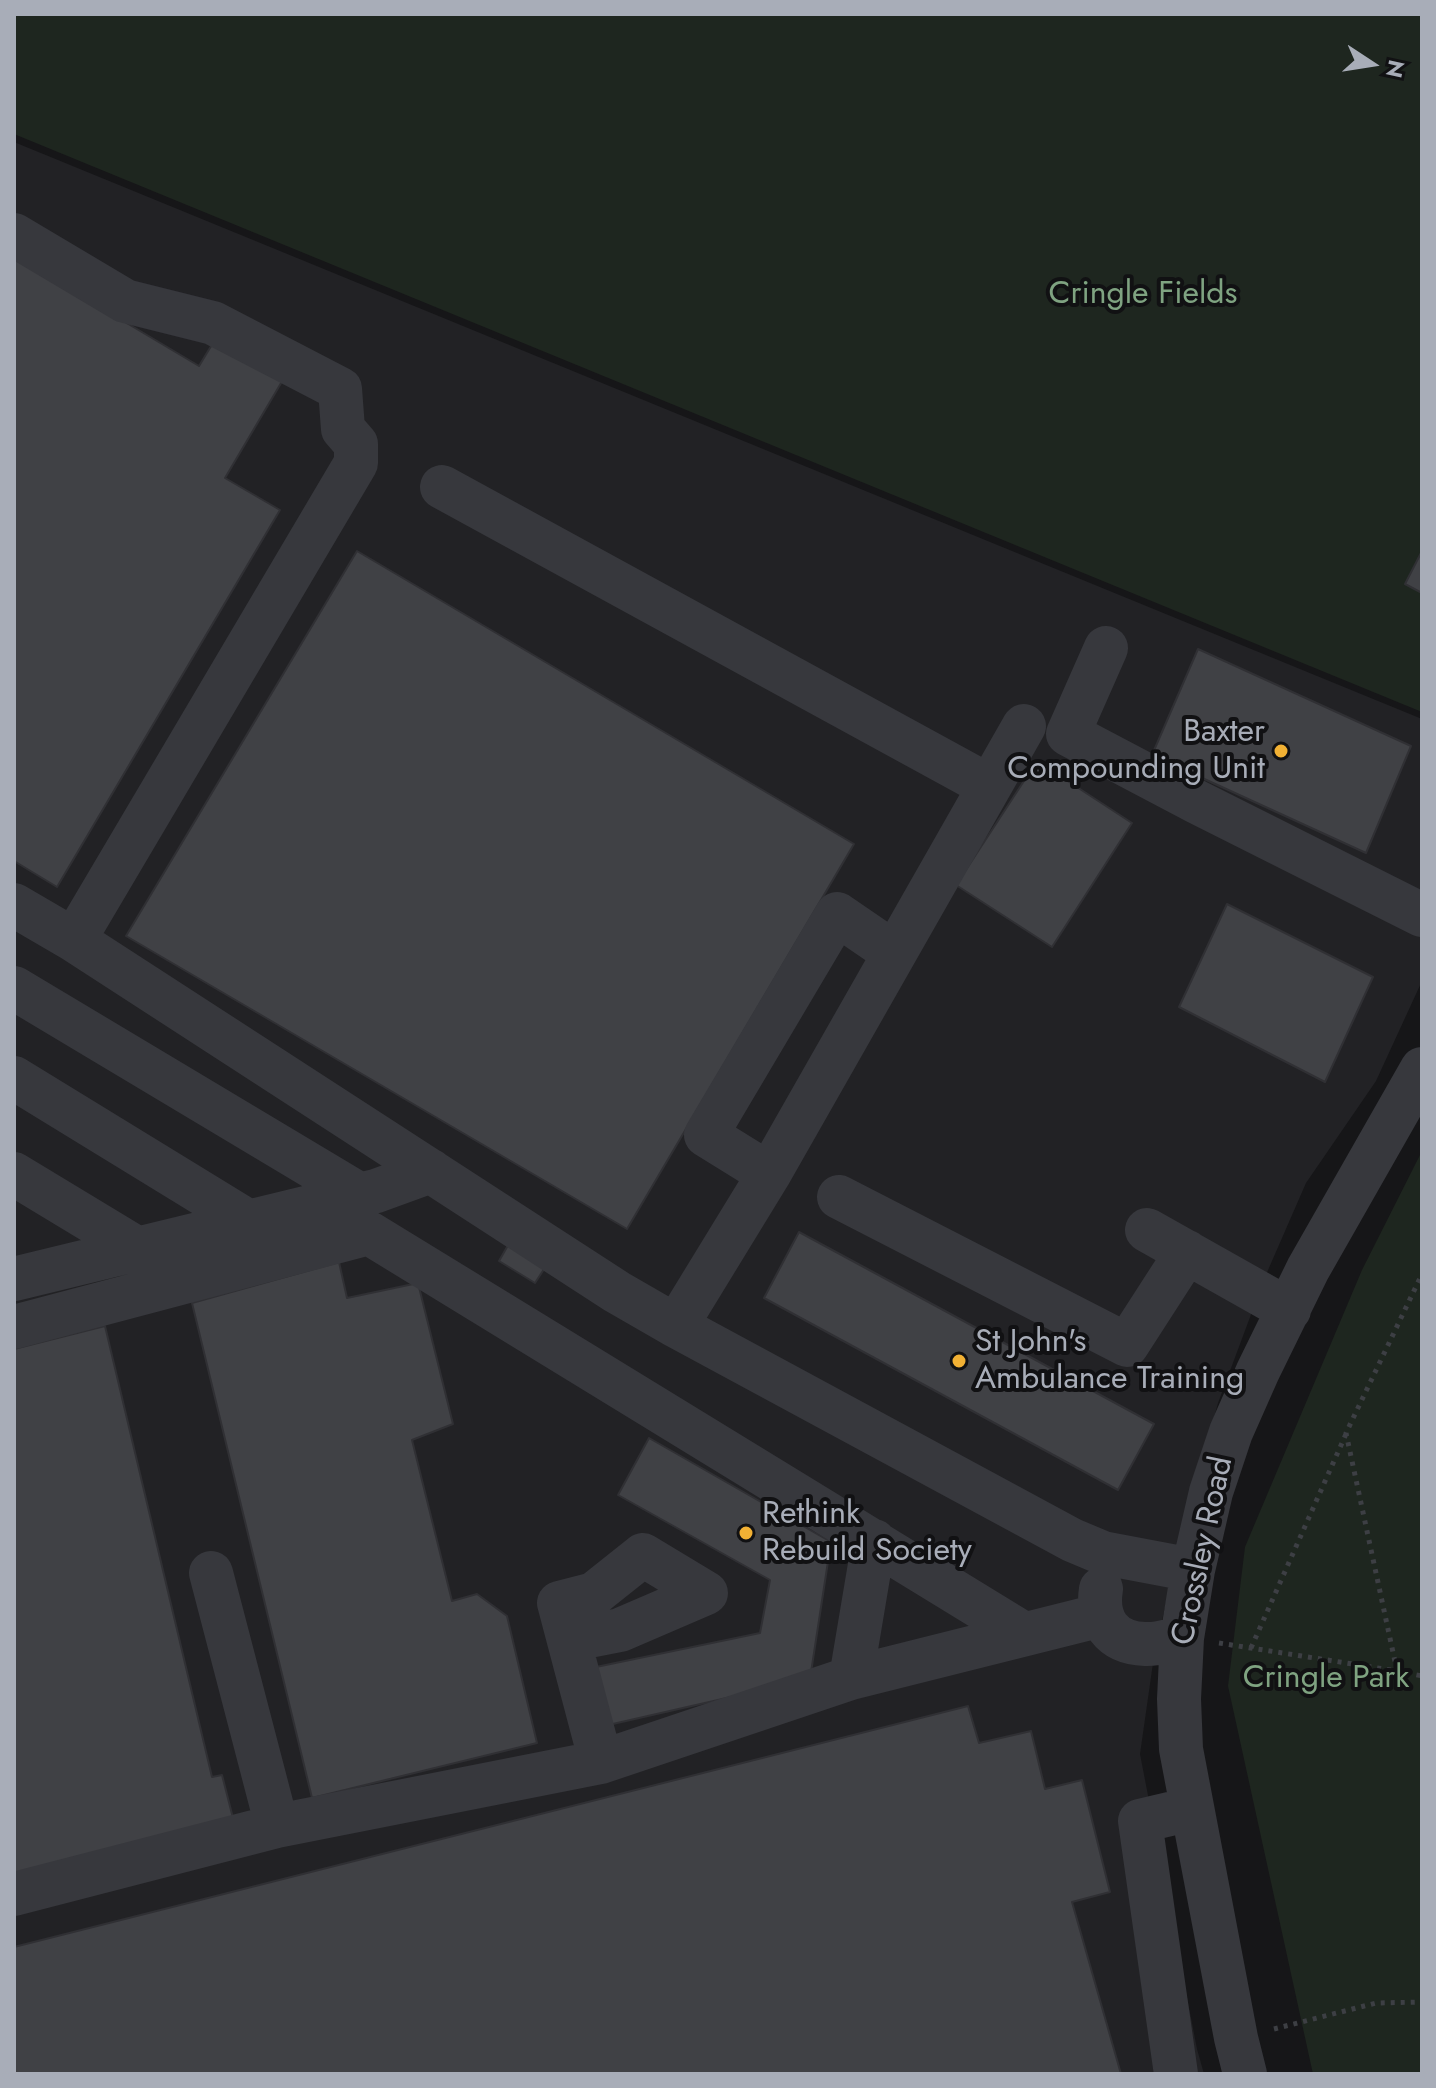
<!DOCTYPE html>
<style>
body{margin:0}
#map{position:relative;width:1436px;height:2088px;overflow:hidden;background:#161618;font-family:Jost,sans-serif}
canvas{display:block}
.frame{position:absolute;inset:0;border:16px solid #a8adb8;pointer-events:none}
.north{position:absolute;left:1332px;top:24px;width:80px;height:80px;-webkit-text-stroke:6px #111113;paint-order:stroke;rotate:102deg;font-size:22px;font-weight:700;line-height:32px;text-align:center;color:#a8adb8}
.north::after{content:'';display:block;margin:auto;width:28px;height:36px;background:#a8adb8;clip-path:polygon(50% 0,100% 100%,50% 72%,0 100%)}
</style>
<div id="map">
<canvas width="1436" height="2088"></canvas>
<div class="frame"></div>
<div class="north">N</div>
</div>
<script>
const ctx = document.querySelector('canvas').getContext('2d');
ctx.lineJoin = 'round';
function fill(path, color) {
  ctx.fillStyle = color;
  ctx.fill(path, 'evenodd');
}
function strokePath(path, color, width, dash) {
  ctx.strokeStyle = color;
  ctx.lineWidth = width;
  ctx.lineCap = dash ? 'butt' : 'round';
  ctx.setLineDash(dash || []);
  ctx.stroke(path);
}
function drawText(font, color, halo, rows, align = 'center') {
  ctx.font = font + ' Jost,sans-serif';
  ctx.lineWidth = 8;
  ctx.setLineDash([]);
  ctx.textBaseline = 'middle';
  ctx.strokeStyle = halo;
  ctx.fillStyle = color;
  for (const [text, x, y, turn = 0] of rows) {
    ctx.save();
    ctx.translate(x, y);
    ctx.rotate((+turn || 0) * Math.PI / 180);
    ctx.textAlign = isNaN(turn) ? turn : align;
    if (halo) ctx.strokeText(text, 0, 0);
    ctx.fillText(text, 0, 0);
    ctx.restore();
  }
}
fill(new Path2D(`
 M14,142L1422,719V981L1376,1081L1306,1183L1265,1277L1218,1403L1177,1551L1153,1663L1140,1754L1197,2049L1204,2074H14Z`), '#222225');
fill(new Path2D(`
 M14,14H1422V712L14,134Z
 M1422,1151V2074H1313L1228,1686L1245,1547L1362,1270Z`), '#1e261f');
const building = new Path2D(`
 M14,256L199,366L219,333L287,373L225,478L280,510L57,887L14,861Z
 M357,551L854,844L627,1229L126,936Z
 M1422,551V593L1405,584Z
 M1198,649L1411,746L1366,853L1152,755Z
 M1037,761L1132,823L1052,947L956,885Z
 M1227,904L1373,977L1325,1082L1179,1007Z
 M799,1232L1154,1424L1118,1490L764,1298Z
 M511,1240L548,1263L535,1283L499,1261Z
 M339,1262L347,1298L418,1283L453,1424L412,1440L452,1601L477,1594L507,1616L537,1743L312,1798L192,1303Z
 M105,1326L212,1777L222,1775L233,1818L14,1874V1349Z
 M649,1438L831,1542L810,1679L604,1726L596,1667L760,1633L770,1580L618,1495Z
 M968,1706L979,1743L1031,1731L1045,1789L1082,1780L1110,1892L1072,1902L1121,2074H14V1947Z`);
fill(building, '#404145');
strokePath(building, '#303034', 2);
strokePath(new Path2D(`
 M1219,1643L1397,1671L1422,1676
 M1251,1648L1346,1434
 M1397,1671L1346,1433L1422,1274
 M1274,2029L1376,2003L1422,2002`), '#3d3f44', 5, [4, 6]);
strokePath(new Path2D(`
 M14,235L125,301L213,323L340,389L343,429L356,444V463L74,940
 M442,487L989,786
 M1106,648L1068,734L1197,802L1422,915
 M14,905L74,940L617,1292L676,1326L1072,1540L1103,1553L1193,1570
 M14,988L360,1195
 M14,1078L249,1222
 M14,1174L138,1249
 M769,1174L706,1135L837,914L894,953
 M839,1197L1127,1345L1187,1252
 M1147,1230L1289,1310
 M14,1279L376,1191L431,1171
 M676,1326L769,1174L1024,726
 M14,1327L369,1233L1024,1634
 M211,1573L277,1826
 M1101,1589C1096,1620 1111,1643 1145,1644C1157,1645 1170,1640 1182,1638
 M569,1640L620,1630L706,1593L643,1555L594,1594L559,1603L601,1762
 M851,1678L874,1541
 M14,1894L277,1826L601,1762L851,1678L1102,1615
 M1176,2074L1140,1821L1191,1809
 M1245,2074L1236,2038L1181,1749L1179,1699L1182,1638L1193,1570L1211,1492L1231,1432L1258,1371L1308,1269L1422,1069`), '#37383d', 44);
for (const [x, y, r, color] of [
 [1281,751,8,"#f2b134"],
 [959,1361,8,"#f2b134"],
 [746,1533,8,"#f2b134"]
]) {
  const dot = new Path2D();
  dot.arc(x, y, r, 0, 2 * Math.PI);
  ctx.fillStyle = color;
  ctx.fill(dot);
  strokePath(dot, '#111113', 3);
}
drawText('32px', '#7fa381', '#111113', [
 ["Cringle Fields",1143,295],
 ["Cringle Park",1326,1679]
]);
drawText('32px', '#a8adb8', '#111113', [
 ["Baxter",1265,733,"right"],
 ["Compounding Unit",1265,770,"right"],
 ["St John's",975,1343],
 ["Ambulance Training",975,1380],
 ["Rethink",762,1515],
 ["Rebuild Society",762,1552]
], 'left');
drawText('32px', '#a8adb8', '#111113', [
 ["Crossley Road",1204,1551,-78]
]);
</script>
